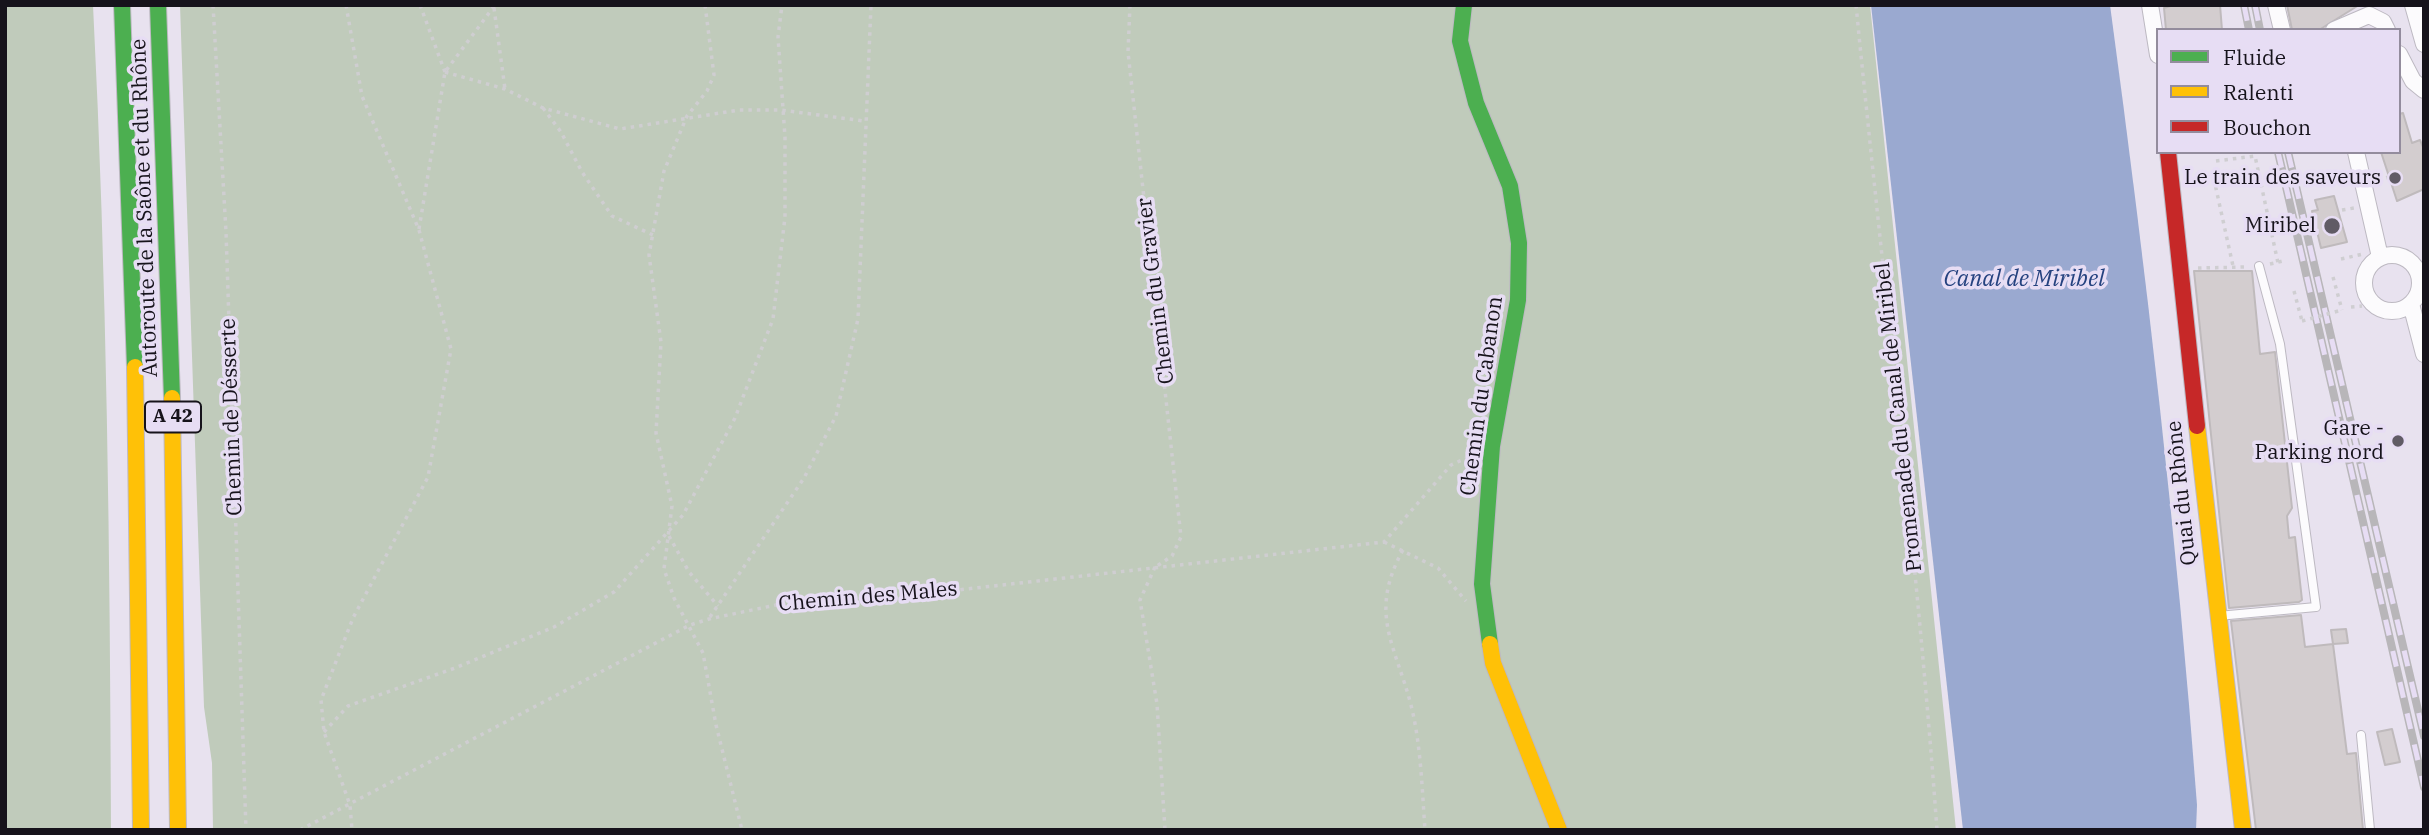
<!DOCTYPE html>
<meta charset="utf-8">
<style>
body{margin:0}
#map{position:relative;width:2429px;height:835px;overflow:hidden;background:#e8e2ef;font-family:"IBM Plex Serif",serif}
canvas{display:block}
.frame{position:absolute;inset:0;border:7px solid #16131b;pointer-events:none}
.legend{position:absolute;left:2156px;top:28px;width:245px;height:126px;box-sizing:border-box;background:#e7ddf4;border:2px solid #938c9d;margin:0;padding:9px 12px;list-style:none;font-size:21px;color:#16131b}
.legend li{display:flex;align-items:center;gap:14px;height:35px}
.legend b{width:35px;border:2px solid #938c9d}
</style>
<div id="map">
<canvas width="2429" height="835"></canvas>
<div class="frame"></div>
<ul class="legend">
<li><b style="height:9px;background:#4caf50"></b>Fluide</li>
<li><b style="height:9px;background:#ffc107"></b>Ralenti</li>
<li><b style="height:9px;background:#c62828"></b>Bouchon</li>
</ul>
</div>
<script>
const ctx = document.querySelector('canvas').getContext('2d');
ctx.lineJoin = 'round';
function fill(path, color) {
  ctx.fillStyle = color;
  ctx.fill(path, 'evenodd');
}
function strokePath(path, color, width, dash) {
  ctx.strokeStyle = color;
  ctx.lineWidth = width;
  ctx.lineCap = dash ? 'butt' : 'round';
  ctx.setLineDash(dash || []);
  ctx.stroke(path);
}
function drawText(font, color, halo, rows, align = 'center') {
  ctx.font = font + ' "IBM Plex Serif",serif';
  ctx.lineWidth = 7;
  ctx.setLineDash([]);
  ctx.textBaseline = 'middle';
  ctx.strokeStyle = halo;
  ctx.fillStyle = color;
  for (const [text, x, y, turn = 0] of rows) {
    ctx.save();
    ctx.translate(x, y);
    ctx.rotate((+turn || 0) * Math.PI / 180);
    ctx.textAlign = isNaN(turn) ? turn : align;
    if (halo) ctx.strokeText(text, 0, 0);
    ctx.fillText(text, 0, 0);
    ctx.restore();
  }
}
fill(new Path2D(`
 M5,5H93C107,280 110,555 111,830H5Z
 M180,5H1870L1956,830H213L212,763L204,707Z`), '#c0cbbb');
fill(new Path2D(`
 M1871,5H2110C2146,271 2177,537 2197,805L2196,830H1963Z`), '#9aa9d0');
const building = new Path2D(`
 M2174,5H2220L2222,30H2166L2164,8Z
 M2287,5H2359L2319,30H2292Z
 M2403,113L2412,143L2420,140L2424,149V189L2397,201L2381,152H2399V114Z
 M2334,196L2347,242L2321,248L2312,211L2318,210L2315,200Z
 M2194,271H2252L2260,354L2275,352L2292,508L2287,516L2289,538L2295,537L2302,600L2299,602L2229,608Z
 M2301,615L2305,647L2333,644L2331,630L2346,629L2348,643L2333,644L2347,754L2356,753L2363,830H2256L2231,621Z
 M2392,729L2400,762L2385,765L2377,732Z`);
fill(building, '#d3cdcf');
strokePath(building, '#bfbabc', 2);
const lane = new Path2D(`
 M2218,616L2316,607L2280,344L2259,266
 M2361,735L2370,830`);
const street = new Path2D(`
 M2150,5L2158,55
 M2276,5L2282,30
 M2413,5L2424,44
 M2334,30L2369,15L2383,22L2387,30
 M2399,54L2413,81L2424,90
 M2356,152L2380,257
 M2364 283a28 28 0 1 1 56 0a28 28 0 1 1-56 0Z
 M2411,304L2424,354`);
const fast = new Path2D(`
 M122,5L135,367
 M158,5L172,398
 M1464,5L1460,41L1476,103L1510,186L1519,243L1518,300L1492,446L1482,584L1490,644`);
const slow = new Path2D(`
 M135,367L141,830
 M172,398L178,830
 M2197,426L2243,830
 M1490,644L1493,663L1559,830`);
const jam = new Path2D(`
 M2168,152L2197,426`);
strokePath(lane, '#bdb9c2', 10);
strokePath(street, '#bdb9c2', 18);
strokePath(fast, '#bdb9c2', 18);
strokePath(slow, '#bdb9c2', 18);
strokePath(jam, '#bdb9c2', 18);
strokePath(new Path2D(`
 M213,5L226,232L246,830
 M346,5L362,96L419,230L451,349L428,477L353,618L321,700L324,732L350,805L352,830
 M420,5L445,72
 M705,5L714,75L707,91L687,116L664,171L649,255L661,342L656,433L672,506L664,569L674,598L703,653L716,725L742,830
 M1130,5L1128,52L1181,537L1172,556L1157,566
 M1856,5C1883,280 1917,554 1937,830
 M494,8L505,89
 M445,72L505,89L543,108L620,129L739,110H781L864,121
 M543,108L561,132L582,172L612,216L653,235
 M2216,161L2255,156L2278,263
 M2219,180L2215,184L2233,266
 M2378,180L2389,177
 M2342,210L2354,208
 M419,229L445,72L495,5
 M2341,259L2363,254
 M2270,264L2283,261
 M2198,268L2246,267
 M2333,277L2342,310
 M2294,291L2302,321
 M2351,307L2362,306
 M669,536L689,572L718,606
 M1384,542L1438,568L1466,601
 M1403,550C1368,613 1395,644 1411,705C1421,745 1422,789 1425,830
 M1155,567L1140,600L1157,704L1165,830
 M710,617L804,478L836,416L858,319L871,5
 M324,732L348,706L455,668L554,627L614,592L683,515L735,418L773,319L785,217V137L778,37L782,5
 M300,830L690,625L709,619L776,605L931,593L1384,542L1451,465L1475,454`), '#cfced1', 3.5, [3.5, 5]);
strokePath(lane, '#fcfbfd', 8);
strokePath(street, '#fcfbfd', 16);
strokePath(fast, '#4caf50', 16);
strokePath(slow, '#ffc107', 16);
strokePath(jam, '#c62828', 16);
const rail = new Path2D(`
 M2244,5L2249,30
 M2255,5L2260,30
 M2278,152L2424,787
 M2288,152L2424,736`);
strokePath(rail, '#b8b6b9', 8);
strokePath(rail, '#e7ddf4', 5, [16]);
strokePath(new Path2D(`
 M2302,321L2342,310`), '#cfced1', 3.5, [3.5, 5]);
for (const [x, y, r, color] of [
 [2395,178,7,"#605b65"],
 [2332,226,9,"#605b65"],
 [2398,441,7,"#605b65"]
]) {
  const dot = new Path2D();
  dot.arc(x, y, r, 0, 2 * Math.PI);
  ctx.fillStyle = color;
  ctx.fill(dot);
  strokePath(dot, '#e7ddf4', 2.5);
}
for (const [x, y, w] of [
 [173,417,56]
]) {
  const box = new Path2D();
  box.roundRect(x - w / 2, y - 15.5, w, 31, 5);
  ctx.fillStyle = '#e7ddf4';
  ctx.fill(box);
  strokePath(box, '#16131b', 2);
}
drawText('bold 19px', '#16131b', null, [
 ["A 42",173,417]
]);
drawText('21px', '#16131b', '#e7ddf4', [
 ["Le train des saveurs",2381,178],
 ["Miribel",2316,226],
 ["Gare -",2384,429],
 ["Parking nord",2384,453]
], 'right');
drawText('21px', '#16131b', '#e7ddf4', [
 ["Autoroute de la Saône et du Rhône",145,208,-92],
 ["Chemin du Gravier",1156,291,-97],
 ["Chemin du Cabanon",1482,396,-82],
 ["Chemin de Désserte",232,417,-92],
 ["Promenade du Canal de Miribel",1899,417,-96],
 ["Quai du Rhône",2182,493,-96],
 ["Chemin des Males",868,597,-5]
]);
drawText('italic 23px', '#25427f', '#e7ddf4', [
 ["Canal de Miribel",2024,279]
]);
</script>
